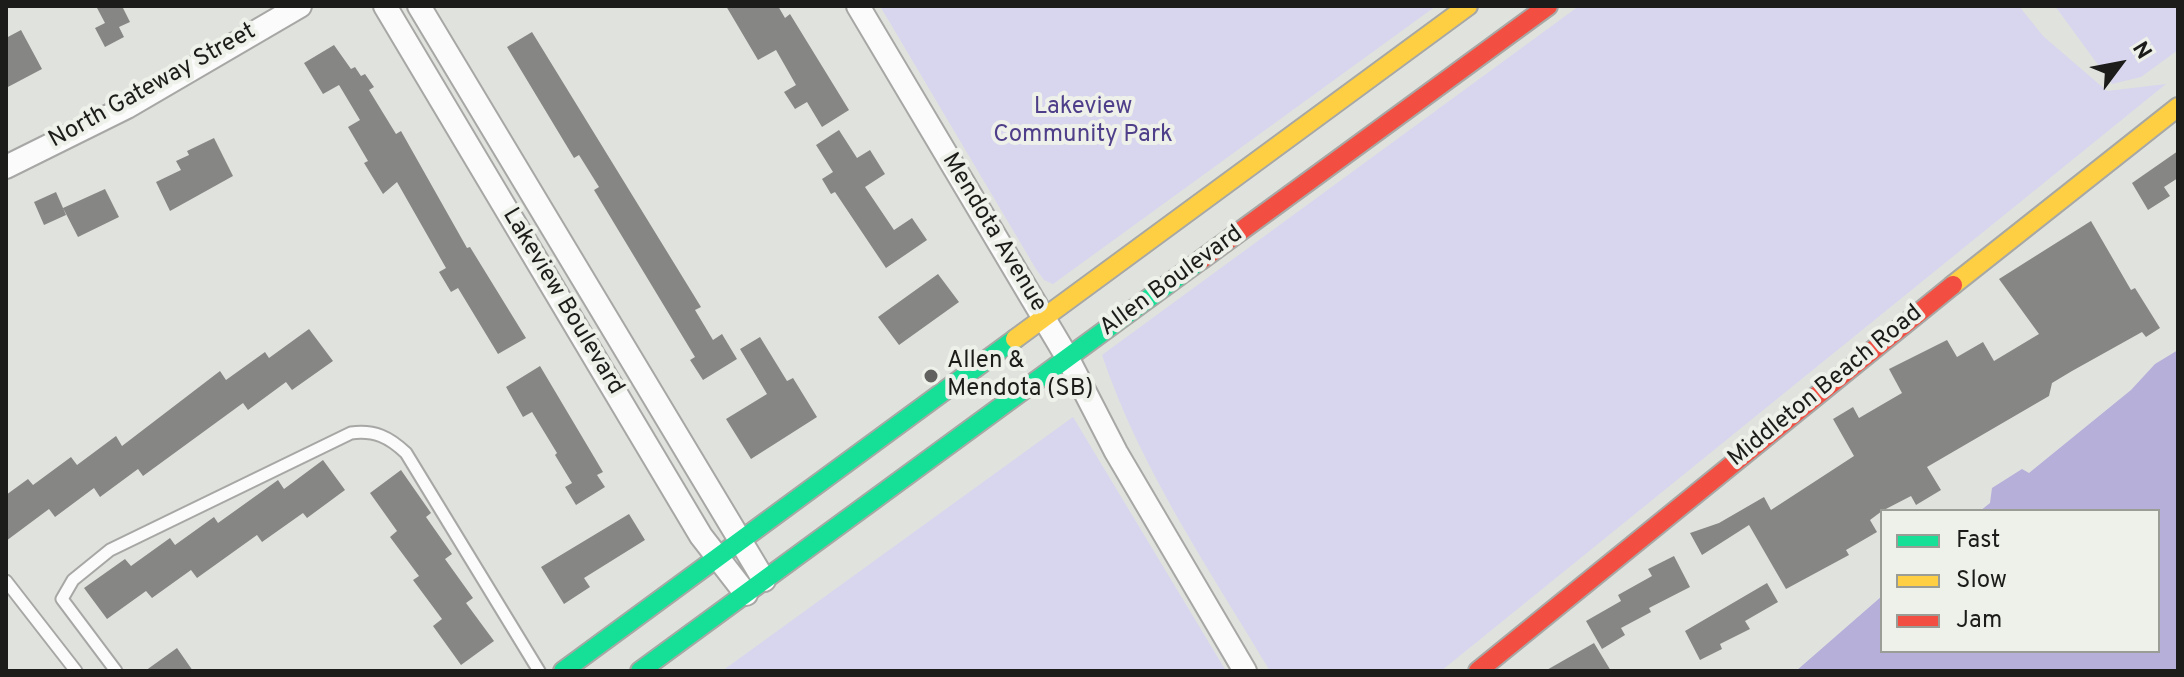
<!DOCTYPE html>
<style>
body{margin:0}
#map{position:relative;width:2184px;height:677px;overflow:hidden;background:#e0e2de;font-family:Overpass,sans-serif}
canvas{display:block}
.frame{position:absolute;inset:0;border:8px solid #1c1d1a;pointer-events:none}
.legend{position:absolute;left:1880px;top:509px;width:280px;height:144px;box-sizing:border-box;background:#eef1e9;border:2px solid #9a9c96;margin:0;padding:10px 14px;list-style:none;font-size:24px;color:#1c1d1a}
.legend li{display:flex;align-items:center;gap:16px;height:40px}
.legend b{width:40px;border:2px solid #9a9c96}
.north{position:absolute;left:2080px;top:24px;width:80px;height:80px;-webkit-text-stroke:6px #eef1e9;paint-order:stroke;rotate:58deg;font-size:22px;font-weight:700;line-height:32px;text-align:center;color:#1c1d1a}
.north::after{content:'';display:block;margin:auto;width:28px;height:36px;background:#1c1d1a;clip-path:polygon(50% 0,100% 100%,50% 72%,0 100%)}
</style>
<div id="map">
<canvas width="2184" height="677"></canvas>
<div class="frame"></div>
<ul class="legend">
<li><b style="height:10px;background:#16e098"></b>Fast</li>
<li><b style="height:10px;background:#ffcf43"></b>Slow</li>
<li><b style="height:10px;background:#f24e42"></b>Jam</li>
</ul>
<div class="north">N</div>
</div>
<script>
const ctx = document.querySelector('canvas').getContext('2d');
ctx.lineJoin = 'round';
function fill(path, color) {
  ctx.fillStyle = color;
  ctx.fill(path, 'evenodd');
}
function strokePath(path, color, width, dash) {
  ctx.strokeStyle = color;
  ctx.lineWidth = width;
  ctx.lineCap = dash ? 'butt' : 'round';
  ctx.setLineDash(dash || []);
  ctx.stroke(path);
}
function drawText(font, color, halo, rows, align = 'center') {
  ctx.font = font + ' Overpass,sans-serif';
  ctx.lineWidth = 8;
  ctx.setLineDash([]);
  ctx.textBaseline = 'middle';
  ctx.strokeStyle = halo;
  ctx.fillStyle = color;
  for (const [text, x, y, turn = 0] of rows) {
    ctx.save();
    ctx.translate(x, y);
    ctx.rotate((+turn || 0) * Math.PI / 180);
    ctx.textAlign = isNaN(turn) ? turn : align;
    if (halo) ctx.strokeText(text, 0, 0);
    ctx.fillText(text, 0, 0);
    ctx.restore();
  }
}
fill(new Path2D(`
 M880,6H1436L1053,284L1044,280L1036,269Z
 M1579,6H2019L2043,36L2107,91L2166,84L1441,671H1270C1209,569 1140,468 1102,355Z
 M2055,6H2178V50L2141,77L2112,84Z
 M1073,417L1226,671H722Z`), '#d8d5ee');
fill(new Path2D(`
 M2178,350V671H1796L1882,596V651H2158V511H1980L1990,503L1992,488L2022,469L2029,473L2131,390L2155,364Z`), '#b5afd9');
fill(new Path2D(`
 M96,6H122L130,22L119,27L124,37L105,47L95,28L105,23Z
 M726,6H778L785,18L790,14L849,110L822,127L807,102L795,109L784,92L796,85L776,50L758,60Z
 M21,30L42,69L6,88V38Z
 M532,32L701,307L695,310L713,340L722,334L737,359L703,380L690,360L695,357L594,190L599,187L579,155L574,158L507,47Z
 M334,45L351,69L355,67L361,76L365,74L374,87L369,90L396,134L401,131L467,248L470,247L526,338L498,354L458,288L451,292L439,272L446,268L397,182L383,194L364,163L368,161L348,127L360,120L339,85L323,94L304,63Z
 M839,130L857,158L870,150L885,174L865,187L894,230L912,218L927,240L886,268L835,192L831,194L822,179L833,172L816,145Z
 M214,138L233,176L170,211L156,182L181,170L176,161L189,155L187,151Z
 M2178,151V178L2164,187L2170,196L2148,210L2132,183Z
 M105,189L119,217L78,237L63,208L66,215L44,225L34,202L56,192L63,208Z
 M2091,221L2131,290L2135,288L2160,328L2146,337L2142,332L2072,371L2052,383L2049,396L1927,467L1941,490L1916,505L1911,496L1882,511L1870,520L1877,532L1846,550L1849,555L1786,589L1749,525L1702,555L1690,533L1719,523L1764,497L1771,510L1854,456L1833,419L1853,407L1859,418L1902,393L1889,369L1947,340L1957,357L1983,342L1994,361L2039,334L1999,279Z
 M938,274L959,302L899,345L878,317Z
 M309,329L333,361L292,390L286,382L248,410L243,403L143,476L138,469L100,497L94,488L55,517L49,509L6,541V495L28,479L33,485L71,457L77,465L116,436L122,446L220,371L226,380L265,352L269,358Z
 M760,337L787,381L793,378L817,417L751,459L726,419L767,394L740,349Z
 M540,366L603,472L597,475L605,487L576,505L565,487L572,483L555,455L557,453L532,412L523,417L506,387Z
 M323,460L345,490L307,518L303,513L262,542L257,535L197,578L191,570L152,598L146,591L107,619L84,588L125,559L131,566L170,538L175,545L214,517L218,523L278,480L284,489Z
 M401,470L431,513L426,517L452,554L445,559L473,598L466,603L494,641L461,665L433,626L442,619L413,580L419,576L390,537L397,531L370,493Z
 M629,514L645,540L584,578L590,587L564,604L541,567Z
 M1674,556L1690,587L1649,608L1651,612L1621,628L1625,635L1602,649L1586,621L1621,601L1618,595L1652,576L1648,569Z
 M1767,583L1778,602L1745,621L1750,629L1720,644L1722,649L1700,660L1685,631Z
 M1594,643L1611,671H1545Z
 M177,648L193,671H145Z`), '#868784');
const lane = new Path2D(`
 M6,581L76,671
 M116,671L62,599L73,580L110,550L351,433C375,430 389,437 406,453L539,671`);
const street = new Path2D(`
 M385,6L701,536L746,594
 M419,6L764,580
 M858,6L1067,357L1116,452L1245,671
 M6,167L127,107L300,6`);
const fast = new Path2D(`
 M563,671L1015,339
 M640,671L1201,260`);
const slow = new Path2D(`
 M1953,285L2178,107
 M1015,339L1468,6`);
const jam = new Path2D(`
 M1201,260L1548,6
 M1478,671L1953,285`);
strokePath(lane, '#a7a8a5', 15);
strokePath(street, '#a7a8a5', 26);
strokePath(fast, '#a7a8a5', 22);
strokePath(slow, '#a7a8a5', 22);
strokePath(jam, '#a7a8a5', 22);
strokePath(lane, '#fafbfa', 11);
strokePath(street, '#fafbfa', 22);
strokePath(fast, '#16e098', 18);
strokePath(slow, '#ffcf43', 18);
strokePath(jam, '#f24e42', 18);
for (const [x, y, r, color] of [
 [931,376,8,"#61625f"]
]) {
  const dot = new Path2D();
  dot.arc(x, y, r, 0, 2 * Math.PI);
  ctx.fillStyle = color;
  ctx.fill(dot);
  strokePath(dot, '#eef1e9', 3);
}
drawText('24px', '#1c1d1a', '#eef1e9', [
 ["North Gateway Street",153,87,-29],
 ["Mendota Avenue",993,233,59],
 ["Allen Boulevard",1172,282,-36],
 ["Lakeview Boulevard",562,302,59],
 ["Middleton Beach Road",1826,387,-39]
]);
drawText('24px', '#4f3e89', '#eef1e9', [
 ["Lakeview",1083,108],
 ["Community Park",1083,136]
]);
drawText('24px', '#1c1d1a', '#eef1e9', [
 ["Allen &",947,362],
 ["Mendota (SB)",947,390]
], 'left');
</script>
